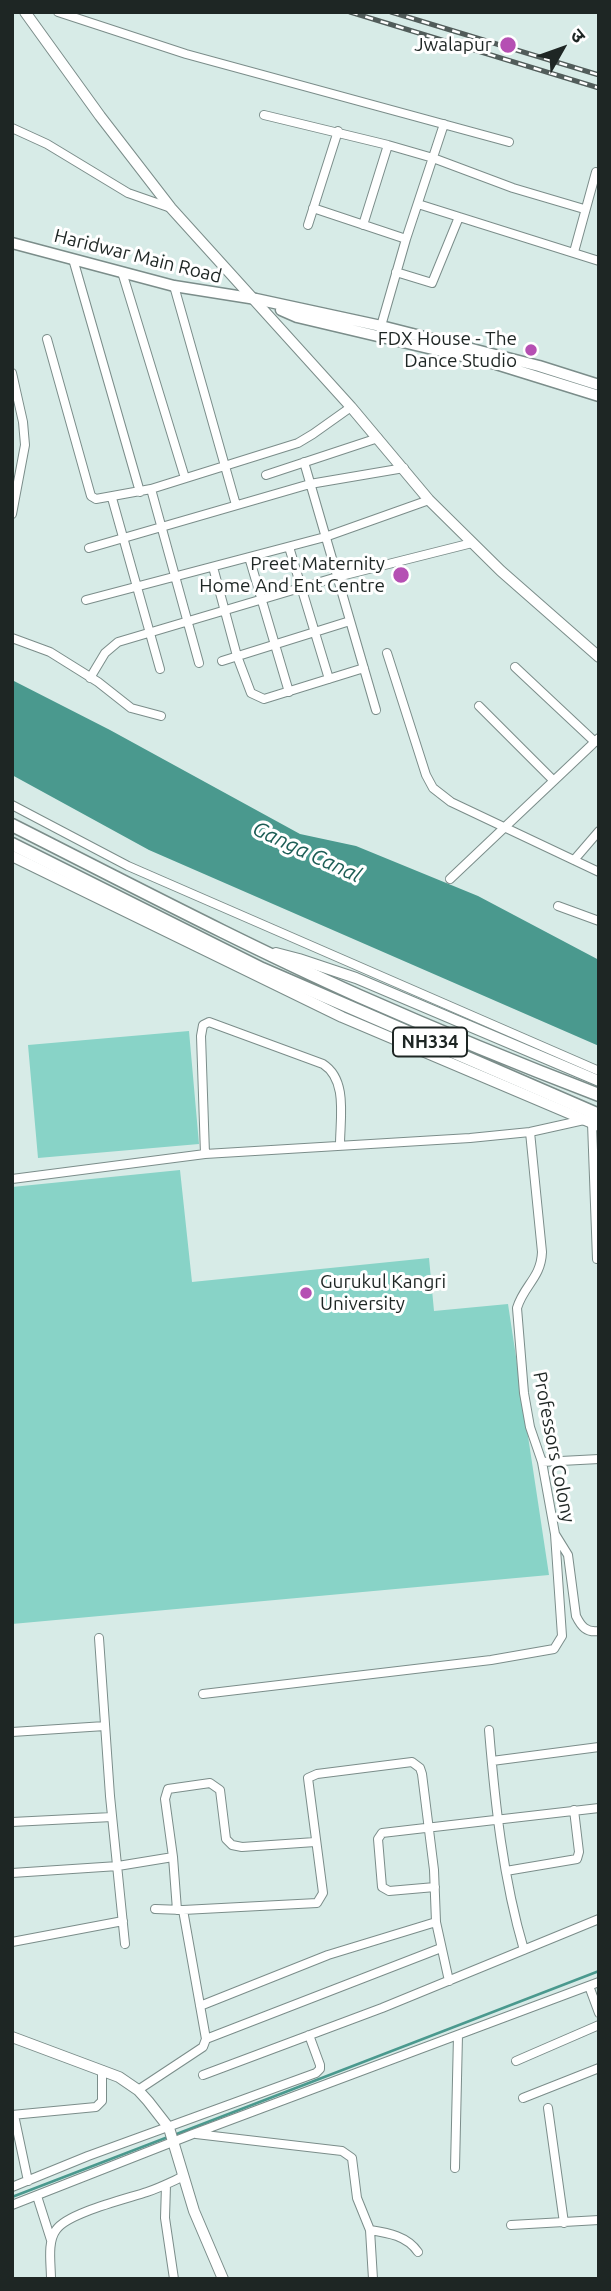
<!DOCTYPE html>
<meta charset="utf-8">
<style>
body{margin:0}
#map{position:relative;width:611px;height:2291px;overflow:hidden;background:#d7ebe7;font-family:Ubuntu,"Noto Sans Devanagari",sans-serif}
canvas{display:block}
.frame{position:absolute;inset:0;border:14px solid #1e2624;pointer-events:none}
.north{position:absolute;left:527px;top:14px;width:70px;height:70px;-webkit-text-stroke:5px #fff;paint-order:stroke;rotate:50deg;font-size:19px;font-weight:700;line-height:28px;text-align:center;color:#1e2624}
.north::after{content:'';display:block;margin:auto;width:24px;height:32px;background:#1e2624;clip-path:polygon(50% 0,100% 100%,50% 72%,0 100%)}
</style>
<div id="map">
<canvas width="611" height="2291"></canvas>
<div class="frame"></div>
<div class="north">उ</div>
</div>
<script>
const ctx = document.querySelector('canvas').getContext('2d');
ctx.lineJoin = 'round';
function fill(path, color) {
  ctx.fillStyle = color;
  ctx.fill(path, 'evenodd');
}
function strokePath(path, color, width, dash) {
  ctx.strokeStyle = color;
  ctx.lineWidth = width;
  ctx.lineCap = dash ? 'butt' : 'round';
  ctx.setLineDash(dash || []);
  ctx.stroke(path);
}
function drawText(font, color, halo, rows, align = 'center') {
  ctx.font = font + ' Ubuntu,sans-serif';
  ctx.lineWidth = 6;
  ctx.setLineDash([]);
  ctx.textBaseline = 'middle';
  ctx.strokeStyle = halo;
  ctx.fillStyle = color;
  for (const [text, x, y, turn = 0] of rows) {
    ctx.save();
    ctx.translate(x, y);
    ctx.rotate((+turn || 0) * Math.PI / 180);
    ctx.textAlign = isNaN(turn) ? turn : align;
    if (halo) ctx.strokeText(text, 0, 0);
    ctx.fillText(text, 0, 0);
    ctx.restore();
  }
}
fill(new Path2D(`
 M189,1031L199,1144L38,1158L28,1045Z
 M180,1170L192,1282L429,1258L434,1311L508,1304L549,1575L12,1624V1187Z`), '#88d3c7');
fill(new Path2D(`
 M12,680L110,730L300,834L356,846L478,896L599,960V1046L149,850L12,775Z`), '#4a998e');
strokePath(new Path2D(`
 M174,2135L599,1971
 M12,2197L168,2137`), '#4a998e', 2.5);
const minor = new Path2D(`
 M58,12L186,54L509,142
 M264,115L388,145L433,158L513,188L584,209
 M12,128L47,144L128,193L171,208
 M418,204L599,261
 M313,208L406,239
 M308,225L338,131
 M363,225L388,145
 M574,252L596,172
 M73,259L140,492
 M122,272L185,478
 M396,272L432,283L459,217
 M174,286L236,505
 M381,326L406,239L444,124
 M47,339L91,496L96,499L151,489L298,443L313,434L351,407
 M12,373L23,422L25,445L12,514
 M304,462L376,710
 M266,475L378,438
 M151,489L199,663
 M112,498L160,669
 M289,547L329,679
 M89,548L310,484L404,468
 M249,557L289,692
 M213,567L237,656L251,693L264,699L364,668
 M86,600L325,537L429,500
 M12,638L50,652L98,682L131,708L161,716
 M387,653L426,775L433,788L451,802L599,872
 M222,661L350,621
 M515,667L595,742
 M90,678L105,653L118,642L337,577L472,543
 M479,706L553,780
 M12,805L128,866L599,1071
 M574,860L599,831
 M450,879L599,738
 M558,906L599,921
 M592,1123L597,1259
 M530,1132L542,1252C541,1278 524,1285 517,1308L524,1393L530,1427L542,1462L555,1534L568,1555L576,1616C581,1626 586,1633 599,1631
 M205,1154L201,1036L203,1025L209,1022L323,1064C348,1080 340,1118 340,1145
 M12,1179L205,1154L470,1138L530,1132L584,1120
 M542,1462L599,1459
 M99,1638L110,1796L125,1944
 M203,1694L491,1660L554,1649L562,1636L555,1534
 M489,1730C495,1803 503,1879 524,1950
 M12,1732L105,1726
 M492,1761L599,1747
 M12,1822L112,1817
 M506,1871L577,1859L579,1852L574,1810
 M12,1873L118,1866L173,1857
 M435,1887L389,1891L382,1887L378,1839L382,1833L599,1808
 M155,1909L183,1910L317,1903L323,1893L308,1778L317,1774L412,1762L420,1768L422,1774L434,1870L436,1922L449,1981
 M177,1910L173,1857L165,1799L168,1789L210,1783L220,1790L226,1839L232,1845L242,1847L315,1842
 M12,1942L123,1921
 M589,1986L599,2013
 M200,2006L328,1955L436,1922
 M206,2039L441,1948
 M516,2061L599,2025
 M203,2075L382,2008L599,1919
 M138,2090L194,2053L203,2047L206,2039L183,1910
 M523,2098L599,2068
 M548,2108L564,2223
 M12,2115L96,2107L102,2101V2070
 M14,2115L28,2181
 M196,2134L342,2151L352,2158L357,2198L370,2230L373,2279
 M455,2168L458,2035
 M166,2185L165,2218L174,2279
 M12,2187L88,2156L316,2073L320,2069V2065L309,2035
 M37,2196L51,2240
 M12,2205L193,2134L599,1982
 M511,2225L599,2220
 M370,2230C389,2233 407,2236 418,2252
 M51,2279C51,2264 47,2242 56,2230C67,2213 126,2199 147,2192C159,2188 171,2182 182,2177`);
const tertiary = new Path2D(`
 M25,12L100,116L171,208L351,407L429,500L501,571L599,657
 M12,856L342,1017L599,1126
 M276,953L299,959L356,978L599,1081
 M12,2037L119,2077L138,2090L148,2101L169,2128L194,2211L223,2279`);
const secondary = new Path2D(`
 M12,243L174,286L256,299L381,326L539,366L599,385
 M281,310L297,317L496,364L599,396`);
const trunk = new Path2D(`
 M12,825C127,883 241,943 359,996C438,1031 518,1064 599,1095
 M12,844L262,969L599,1115`);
strokePath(minor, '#7b8d8a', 10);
strokePath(tertiary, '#7b8d8a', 12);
strokePath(secondary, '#7b8d8a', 13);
strokePath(trunk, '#7b8d8a', 15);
strokePath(minor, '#fff', 8);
strokePath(tertiary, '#fff', 10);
strokePath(secondary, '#fff', 10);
strokePath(trunk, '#fff', 12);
const rail = new Path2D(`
 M350,12L599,88
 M391,12L599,75`);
strokePath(rail, '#515c5a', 5);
strokePath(rail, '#fff', 2.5, [8]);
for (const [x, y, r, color] of [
 [508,45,9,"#b54fb3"],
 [531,350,7,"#b54fb3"],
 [401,575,9,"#b54fb3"],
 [306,1293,7,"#b54fb3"]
]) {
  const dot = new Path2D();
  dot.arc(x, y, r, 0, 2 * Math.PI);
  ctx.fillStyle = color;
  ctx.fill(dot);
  strokePath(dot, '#fff', 2.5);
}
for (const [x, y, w] of [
 [430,1042,74]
]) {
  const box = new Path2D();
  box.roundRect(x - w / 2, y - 14.5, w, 29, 5);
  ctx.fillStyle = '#fff';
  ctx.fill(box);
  strokePath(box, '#1e2624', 2);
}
drawText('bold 18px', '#1e2624', null, [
 ["NH334",430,1042]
]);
drawText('19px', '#1e2624', '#fff', [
 ["Jwalapur",492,45],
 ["FDX House - The",517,339],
 ["Dance Studio",517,361],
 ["Preet Maternity",385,564],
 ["Home And Ent Centre",385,586],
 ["Gurukul Kangri",320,1282,"left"],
 ["University",320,1304,"left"]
], 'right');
drawText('19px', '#1e2624', '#fff', [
 ["Haridwar Main Road",138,256,14],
 ["Professors Colony",554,1447,79]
]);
drawText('italic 21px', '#1d5e56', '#fff', [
 ["Ganga Canal",307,852,25]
]);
</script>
